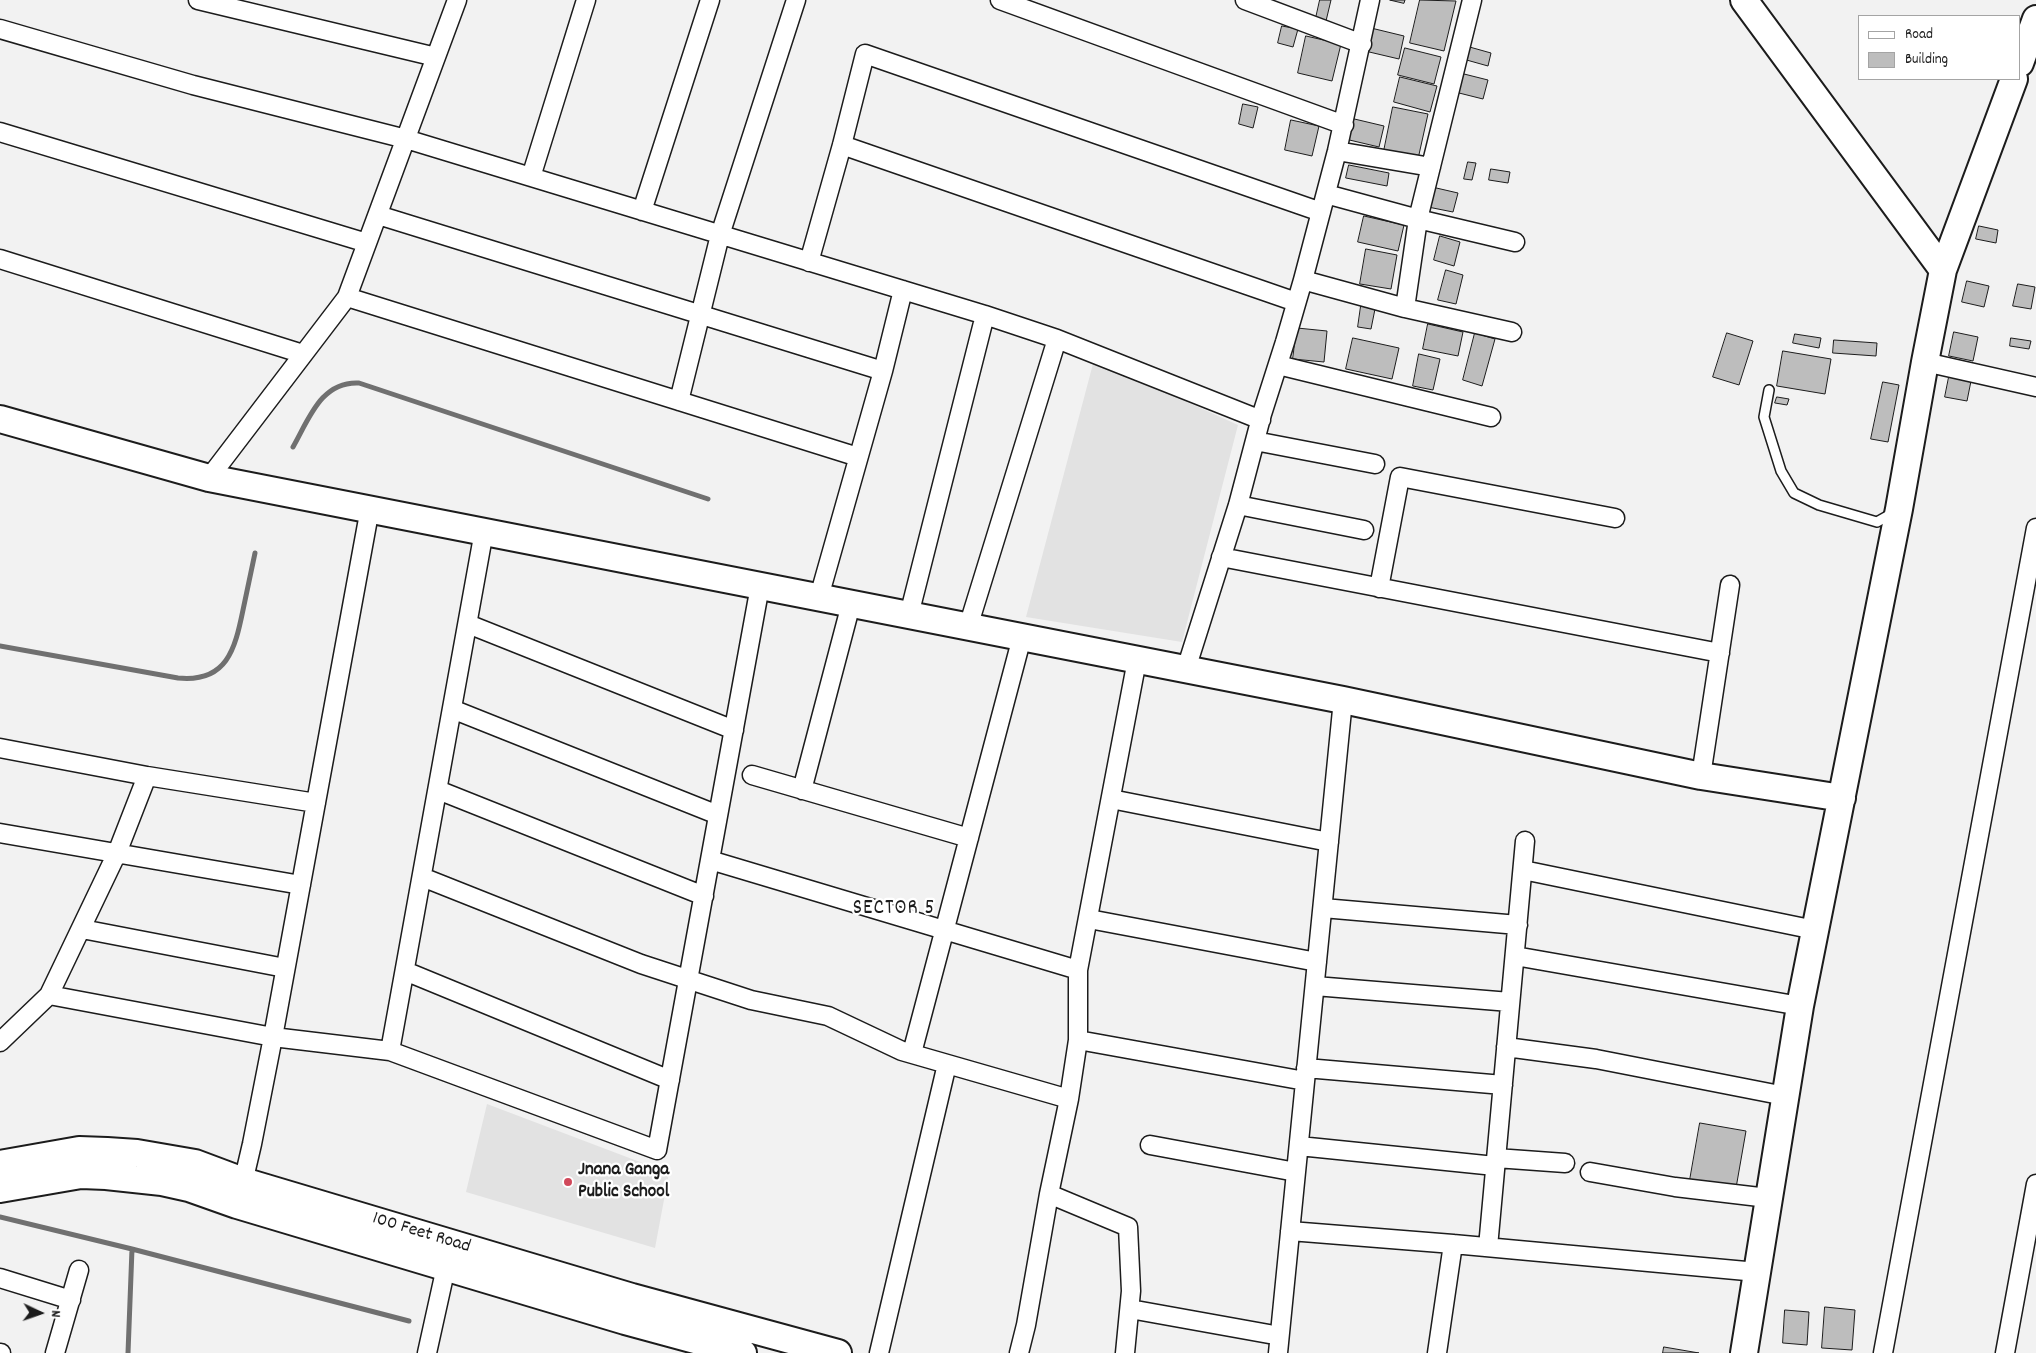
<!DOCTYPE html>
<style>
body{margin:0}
#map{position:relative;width:2036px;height:1353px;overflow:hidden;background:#f2f2f2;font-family:Dekko,sans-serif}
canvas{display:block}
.legend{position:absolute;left:1858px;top:15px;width:162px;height:65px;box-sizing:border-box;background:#fff;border:1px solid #a4a4a4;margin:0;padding:6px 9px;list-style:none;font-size:15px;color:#1c1c1c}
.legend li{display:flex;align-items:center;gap:10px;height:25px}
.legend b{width:25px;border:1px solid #a4a4a4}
.north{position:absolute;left:15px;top:1288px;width:50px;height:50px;-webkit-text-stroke:4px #fff;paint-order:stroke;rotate:93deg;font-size:14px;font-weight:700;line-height:20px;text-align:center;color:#1c1c1c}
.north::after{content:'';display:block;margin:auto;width:18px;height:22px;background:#1c1c1c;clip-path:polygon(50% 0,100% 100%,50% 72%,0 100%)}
</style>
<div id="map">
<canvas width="2036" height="1353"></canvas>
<ul class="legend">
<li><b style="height:6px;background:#fff"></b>Road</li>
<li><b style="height:14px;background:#bdbdbd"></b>Building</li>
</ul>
<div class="north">N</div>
</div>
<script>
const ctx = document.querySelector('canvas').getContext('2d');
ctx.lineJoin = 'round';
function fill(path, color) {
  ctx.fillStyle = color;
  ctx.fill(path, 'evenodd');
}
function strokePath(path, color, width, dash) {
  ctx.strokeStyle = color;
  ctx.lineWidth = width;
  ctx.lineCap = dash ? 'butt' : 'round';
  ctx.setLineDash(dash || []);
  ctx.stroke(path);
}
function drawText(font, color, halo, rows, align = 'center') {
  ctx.font = font + ' Dekko,sans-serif';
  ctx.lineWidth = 4.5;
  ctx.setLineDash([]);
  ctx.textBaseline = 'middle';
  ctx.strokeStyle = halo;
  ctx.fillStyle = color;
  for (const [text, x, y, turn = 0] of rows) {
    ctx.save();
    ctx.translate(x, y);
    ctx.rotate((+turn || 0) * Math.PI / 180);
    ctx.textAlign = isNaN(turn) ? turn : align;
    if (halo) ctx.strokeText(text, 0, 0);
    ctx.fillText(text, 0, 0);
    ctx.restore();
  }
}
fill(new Path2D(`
 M1094,360L1238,425L1182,642L1026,617Z
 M487,1104L669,1173L655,1248L466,1192Z`), '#e2e2e2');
strokePath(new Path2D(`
 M293,447C309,419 321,381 359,383L708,499
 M0,646L178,678C227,683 235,649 243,610C247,591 251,572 255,553
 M0,1217L132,1249L409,1321
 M128,1353L132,1249`), '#707070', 5);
const building = new Path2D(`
 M1320,0H1331L1326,21L1316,18Z
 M1390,0H1405L1404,3Z
 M1420,0L1456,1L1444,51L1410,43Z
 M1282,26L1298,29L1293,47L1278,43Z
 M1371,28L1404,36L1399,59L1365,51Z
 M1306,36L1341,44L1332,81L1298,73Z
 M1466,46L1491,53L1488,66L1463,59Z
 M1405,48L1441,57L1434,84L1398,75Z
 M1460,73L1488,80L1483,99L1455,92Z
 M1400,77L1437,86L1430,112L1394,102Z
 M1243,104L1258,107L1253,128L1239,124Z
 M1393,107L1428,114L1418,159L1384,151Z
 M1346,117L1384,126L1379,147L1341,138Z
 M1291,120L1319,126L1312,156L1285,150Z
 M1468,162L1476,163L1472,180L1464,179Z
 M1349,165L1389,173L1387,186L1346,178Z
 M1491,169L1510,172L1508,183L1489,180Z
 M1432,187L1458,193L1453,212L1428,207Z
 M1364,216L1404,225L1398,251L1358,242Z
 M1979,226L1998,230L1996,243L1976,239Z
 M1440,236L1460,242L1454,266L1434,260Z
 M1366,249L1397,255L1391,289L1360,284Z
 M1446,270L1463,275L1456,304L1438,300Z
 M1967,281L1989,286L1984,307L1962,302Z
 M2018,284L2035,287L2031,309L2013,306Z
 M1361,306L1375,309L1371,329L1358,327Z
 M1428,324L1463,332L1458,356L1423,349Z
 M1297,328L1327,331L1324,362L1293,359Z
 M1954,332L1978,337L1973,361L1949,356Z
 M1475,333L1495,339L1482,386L1463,380Z
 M1727,333L1753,341L1739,385L1713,377Z
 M1795,334L1821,338L1819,348L1793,343Z
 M1353,338L1399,348L1392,379L1346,369Z
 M2011,338L2031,341L2029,349L2010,346Z
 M1834,340L1877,343L1876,356L1833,353Z
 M1783,351L1831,359L1825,394L1777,386Z
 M1419,354L1440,359L1433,390L1413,386Z
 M1949,377L1971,381L1967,401L1945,397Z
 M1883,382L1899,385L1888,442L1871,439Z
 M1777,397L1789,399L1787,405L1775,403Z
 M1700,1123L1746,1131L1736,1188L1690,1180Z
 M1825,1307L1855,1310L1852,1350L1822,1348Z
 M1785,1310L1809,1312L1807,1345L1783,1343Z
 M1664,1347L1699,1353H1663Z`);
fill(building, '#bdbdbd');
strokePath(building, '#1c1c1c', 1);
const lane = new Path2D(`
 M1769,390L1764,417L1781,471L1794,493L1819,505L1877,522L1893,513`);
const street = new Path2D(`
 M198,0L436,57
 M1000,0L1344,125
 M1245,0L1362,44
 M0,29L193,85L406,139L985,315L1057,339L1261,420
 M0,132L367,243
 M842,145L1296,302
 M1337,151L1431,167
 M531,177L586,0
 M1326,194L1418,219L1472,0
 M642,211L710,0
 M378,215L883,371
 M0,259L303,354
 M809,262L842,145L865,54L1321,212
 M1303,280L1405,308L1512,332
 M347,297L858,457
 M1405,308L1418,219L1515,242
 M1925,362L2036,387
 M1278,365L1491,417
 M679,401L720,235L796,0
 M1255,441L1375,464
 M209,478L347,297L457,0
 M1238,505L1364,530
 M1221,557L1720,653
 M1379,588L1400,477L1615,518
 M819,597L883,371L903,290
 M909,615L985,315
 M468,624L734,730
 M968,627L1057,339
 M1186,669L1238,505L1262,414L1285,342L1303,280L1337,151L1370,0
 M452,709L718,815
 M0,748L147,776L316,803
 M752,775L969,838
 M147,776L117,853L49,995L273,1037L390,1051L657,1150L760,586
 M1701,776L1730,585
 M438,790L704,896
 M802,790L851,604
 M1111,799L1329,842
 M0,833L301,885
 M710,860L1078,970
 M1523,870L1815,930
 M422,877L641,964L751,1000L828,1016L902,1051L1069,1099
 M1323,908L1518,925
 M1089,919L1317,962
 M82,929L285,968
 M1515,956L1800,1006
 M405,971L670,1080
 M1315,986L1510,1002
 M1078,1040L1305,1081
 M0,1042L49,995
 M1506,1047L1596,1059L1785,1096
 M390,1051L484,531
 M912,1053L1022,637
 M1306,1068L1503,1085
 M1150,1145L1296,1172
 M1299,1146L1495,1166
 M1496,1158L1565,1163
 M1590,1172L1675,1187L1768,1198
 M241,1191L252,1144L273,1037L370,508
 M1049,1194L1128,1227L1131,1291L1125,1353
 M1290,1231L1453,1244L1757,1272
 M1488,1247L1525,841
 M0,1278L71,1300
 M1130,1309L1269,1334
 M0,1353H1
 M55,1353L79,1270
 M427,1353L448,1258
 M879,1353L947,1064
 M1019,1353L1026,1325L1049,1194L1069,1099L1078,1040V970L1137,660
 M1278,1353L1343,700
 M1437,1353L1453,1244
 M1883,1353L2036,528
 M2005,1353L2036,1184`);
const secondary = new Path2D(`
 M1744,0L1943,270
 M2020,63L2036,19
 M0,419L209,478L1343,700L1701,776L1842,798
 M0,1164L79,1150L107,1151L137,1153L195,1163L243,1181L632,1297L838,1353
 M0,1189L81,1175L106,1176L162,1182L189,1188L237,1205L625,1321L743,1353
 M1744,1353L1800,1006L1899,509L1925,362L1943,270L2014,79`);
strokePath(lane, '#1c1c1c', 12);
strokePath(street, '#1c1c1c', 21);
strokePath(secondary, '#1c1c1c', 30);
strokePath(lane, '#fff', 9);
strokePath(street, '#fff', 18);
strokePath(secondary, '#fff', 26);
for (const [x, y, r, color] of [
 [568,1182,5,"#d1495b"]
]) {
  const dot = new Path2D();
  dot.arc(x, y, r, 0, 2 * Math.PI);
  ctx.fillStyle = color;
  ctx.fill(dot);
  strokePath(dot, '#fff', 2);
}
drawText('bold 19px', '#1c1c1c', '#fff', [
 ["Jnana Ganga",578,1171],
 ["Public School",578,1193]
], 'left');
drawText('19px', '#1c1c1c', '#fff', [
 ["100 Feet Road",421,1234,17]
]);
ctx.letterSpacing = '1px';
drawText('21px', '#1c1c1c', '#fff', [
 ["SECTOR 5",894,910]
]);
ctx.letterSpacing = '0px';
</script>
